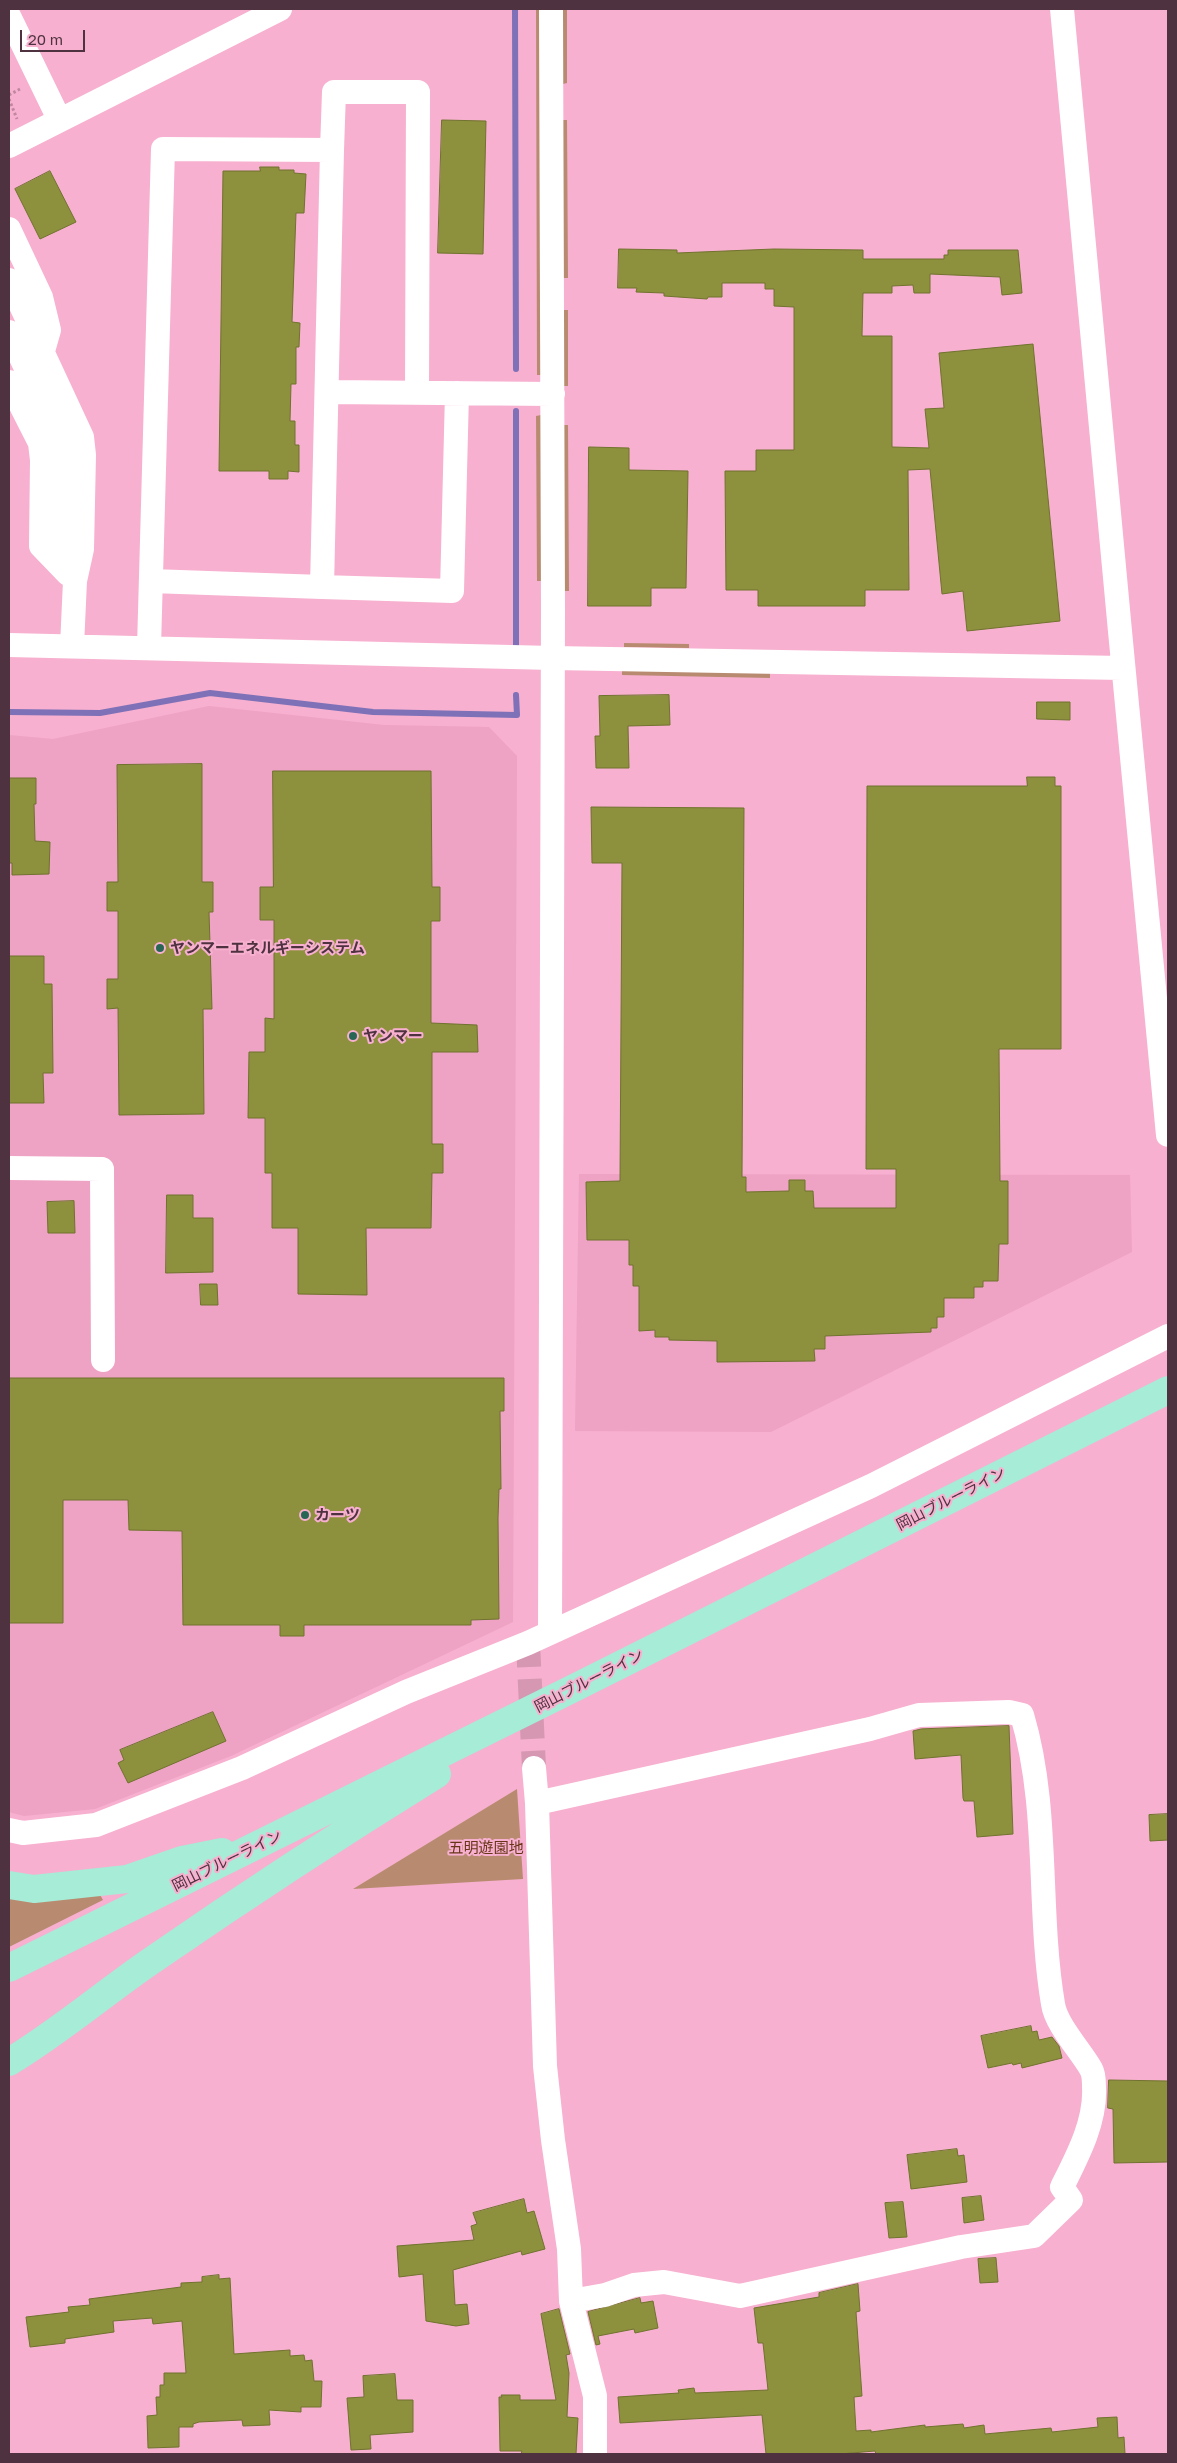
<!DOCTYPE html>
<meta charset="utf-8">
<style>
body{margin:0}
#map{position:relative;width:1177px;height:2463px;overflow:hidden;background:#f7b0cf;font-family:"Golos Text",sans-serif}
canvas{display:block}
.frame{position:absolute;inset:0;border:10px solid #4e323f;pointer-events:none}
.scale{position:absolute;left:20px;top:30px;width:65px;height:22px;box-sizing:border-box;border:2px solid #4e323f;border-top:0;padding-left:6px;font-size:15px;line-height:18px;white-space:nowrap;color:#4e323f;-webkit-text-stroke:4px #f7b0cf;paint-order:stroke}
</style>
<div id="map">
<canvas width="1177" height="2463"></canvas>
<div class="frame"></div>
<div class="scale">20 m</div>
</div>
<script>
const ctx = document.querySelector('canvas').getContext('2d');
ctx.lineJoin = 'round';
function fill(path, color) {
  ctx.fillStyle = color;
  ctx.fill(path, 'evenodd');
}
function strokePath(path, color, width, dash) {
  ctx.strokeStyle = color;
  ctx.lineWidth = width;
  ctx.lineCap = dash ? 'butt' : 'round';
  ctx.setLineDash(dash || []);
  ctx.stroke(path);
}
function drawText(font, color, halo, rows, align = 'center') {
  ctx.font = font + ' "Golos Text","Noto Sans JP",sans-serif';
  ctx.lineWidth = 4;
  ctx.setLineDash([]);
  ctx.textBaseline = 'middle';
  ctx.strokeStyle = halo;
  ctx.fillStyle = color;
  for (const [text, x, y, turn = 0] of rows) {
    ctx.save();
    ctx.translate(x, y);
    ctx.rotate((+turn || 0) * Math.PI / 180);
    ctx.textAlign = isNaN(turn) ? turn : align;
    if (halo) ctx.strokeText(text, 0, 0);
    ctx.fillText(text, 0, 0);
    ctx.restore();
  }
}
fill(new Path2D(`
 M209,706L384,725L489,727L517,756L513,1622L231,1756L95,1809L24,1816L9,1812V735L53,739Z
 M579,1174L1130,1175L1132,1252L771,1432L575,1431Z`), '#eea2c4');
fill(new Path2D(`
 M536,9H541L542,375H537Z
 M563,9H567V83L563,84Z
 M562,120H567L568,278H563Z
 M564,310H568V386H564Z
 M541,415L542,581H537L536,416Z
 M564,425H568L569,591H564Z
 M624,643L689,644V648L624,647Z
 M622,670L770,673V678L622,675Z
 M517,1789L523,1879L353,1889Z
 M9,1893H99L103,1900L9,1947Z`), '#b88b71');
strokePath(new Path2D(`
 M515,9L516,369
 M516,411V653
 M9,712L100,713L210,693L373,712L517,715L516,695`), '#7e71b8', 6);
const building = new Path2D(`
 M442,120L486,121L483,254L438,253Z
 M260,167H279V170H294V173L306,174L304,213H296L292,322L300,323L299,347H296V384H291L290,421H295V445H299V472L288,471V479H269V471H219L223,171H260Z
 M50,171L76,222L40,239L15,189Z
 M619,249L677,250V253L774,249L863,250V259H944V255H948V250H1018L1022,293L1002,295L1000,277L930,274V293H914L913,285L892,286V293H863L862,336H892V447L929,448L925,409L944,408L939,353L1033,344L1060,621L967,631L963,591L942,594L930,469L908,470L909,590H865V606H758V590H726L725,471H756V450H794V307L774,306V289H765V283H722V297H708L707,299L664,296V293L636,292L637,288H618Z
 M589,447L629,448V470L688,471L686,588H651V606H588Z
 M669,695L670,725L628,726L629,768H596L595,736H600L599,696Z
 M1037,702H1070V720L1037,719Z
 M202,764V882H213V912H209L212,1009H203L204,1114L119,1115L118,1008L107,1009V979H118V911H107V882H118L117,765Z
 M273,771H431L432,887H440V921H431V1023L477,1025L478,1052H432V1144H443V1173H432L431,1228H366L367,1295L298,1294V1228H272V1173H265V1118H248L249,1052H265V1018L274,1019V920H260V887H273Z
 M1027,777H1055V786H1061V1049H999L1000,1181H1008V1244H999L998,1281H983V1287H974V1298H944V1317H937V1328H931V1332L825,1336V1349H814L815,1361L717,1362V1341L669,1340V1337H655V1330L639,1331V1286H633V1265H629V1240H587L586,1182L620,1181L622,863H592L591,807L744,808L742,1177H746V1192L789,1191V1180H805V1191H813L814,1208H896V1169H866L867,786H1027Z
 M9,778H36V804H34L35,841L50,842L49,874L12,875V863H9Z
 M9,956H44V984H52L53,1073H43L44,1103H9Z
 M167,1195H193V1218H213V1272L166,1273Z
 M74,1201L75,1233H48L47,1202Z
 M200,1284H217L218,1305H201Z
 M9,1378H504V1411H500L501,1489H499L498,1518L499,1619L471,1620V1625H304V1636H280V1625H183L182,1531L129,1530L128,1500H63V1623H9Z
 M213,1712L226,1741L128,1783L118,1763L124,1760L120,1750Z
 M1009,1726L1013,1834L977,1837L974,1801H964L963,1798L961,1755L915,1759L913,1731L921,1729Z
 M1168,1814V1840L1150,1841L1149,1815Z
 M1031,2026L1032,2032L1037,2031L1039,2040L1052,2037L1059,2046L1062,2058L1022,2068L1021,2063L1013,2065L1012,2063L988,2068L981,2036Z
 M1109,2080L1168,2081V2162L1114,2163L1113,2109L1108,2108Z
 M957,2149L958,2156L964,2155L967,2182L911,2189L907,2155Z
 M981,2196L984,2220L964,2223L962,2198Z
 M524,2199L527,2213L534,2211L545,2249L522,2255L521,2251L453,2270L455,2305L467,2304L469,2324L456,2326L426,2321L423,2274L399,2277L397,2246L474,2240L471,2226L477,2224L473,2213Z
 M903,2202L907,2237L889,2238L885,2203Z
 M996,2258L998,2282L980,2283L978,2259Z
 M219,2275V2279L230,2278L234,2354L290,2350V2356L304,2355L305,2361L312,2360L314,2381H322L321,2407H301V2412L269,2410L270,2425L243,2426L242,2420L199,2422L193,2424V2427H179V2447L148,2448L147,2416L157,2415L156,2397H160V2385H164V2373H186L182,2321L153,2324L152,2318L113,2321L114,2332L65,2339V2343L30,2347L26,2317L69,2312L68,2307L90,2305L89,2299L181,2287V2283L202,2282V2277Z
 M858,2284L860,2311L856,2312L862,2396L854,2397L856,2431L871,2430V2432L925,2425V2427L963,2424L964,2428L984,2425L985,2434L1051,2428L1052,2432L1098,2427L1097,2418L1117,2417L1118,2438L1124,2437L1125,2454H876L875,2451L840,2454H766L762,2415L620,2423L618,2397L679,2393L678,2390L694,2388L695,2393L768,2390L763,2343H758L754,2308L819,2297V2293Z
 M640,2298L641,2303L653,2301L658,2328L635,2333L634,2329L598,2336L600,2344L596,2345L588,2312Z
 M559,2309L570,2354L566,2355L569,2373L567,2417L578,2418L576,2454H521L522,2451H500L499,2397H502L501,2395H520V2400H556L541,2314Z
 M395,2374L397,2400H413V2432L370,2435L371,2449L351,2450L347,2398L364,2397L363,2376Z`);
fill(building, '#8d903c');
strokePath(building, '#70722e', 1);
strokePath(new Path2D(`
 M528,1643L534,1768`), '#d597b2', 24, [24, 12]);
strokePath(new Path2D(`
 M9,95L20,89
 M9,99L17,119`), '#c087a0', 3, [2.5, 2.5]);
strokePath(new Path2D(`
 M1062,9C1099,384 1130,760 1168,1135
 M9,16L59,119
 M9,146L280,9
 M332,150L322,587L452,591L457,393
 M9,229L41,297L49,330L43,351
 M9,280L82,437L84,455L82,549L75,581L72,646
 M9,332L59,439L63,457L61,546L75,581
 M9,382L40,443L42,460L41,546L68,574
 M328,392L553,394
 M151,581L322,587
 M9,645L553,658L1123,668
 M149,647L163,149L332,150L334,92H418L417,393
 M9,1168L102,1169L103,1360
 M550,1632L553,610L551,9
 M534,1768L537,1803L545,2066L553,2140L569,2249L571,2301L595,2396V2454
 M537,1803L870,1729L919,1715L1009,1712L1022,1715C1050,1809 1037,1909 1053,2004C1056,2025 1081,2051 1091,2069C1094,2074 1094,2082 1094,2087C1096,2122 1077,2157 1062,2187L1071,2200L1034,2236L961,2247L740,2296L664,2282L634,2285L605,2295L571,2301
 M9,1830L23,1833L96,1825L242,1768L406,1692L528,1643L871,1486L1168,1336`), '#fff', 24);
strokePath(new Path2D(`
 M9,1885L34,1889L127,1879L182,1860L222,1852
 M9,1968L574,1688L1168,1390
 M9,2062C59,2032 103,1994 151,1961C245,1896 340,1834 437,1774`), '#a6ecd7', 28);
for (const [x, y, r, color] of [
 [160,948,5,"#276654"],
 [353,1036,5,"#276654"],
 [305,1515,5,"#276654"]
]) {
  const dot = new Path2D();
  dot.arc(x, y, r, 0, 2 * Math.PI);
  ctx.fillStyle = color;
  ctx.fill(dot);
  strokePath(dot, '#f7b0cf', 2);
}
drawText('bold 15px', '#4e323f', '#f7b0cf', [
 ["ヤンマーエネルギーシステム",170,948],
 ["ヤンマー",363,1036],
 ["カーツ",315,1515]
], 'left');
drawText('15px', '#4e323f', '#f7b0cf', [
 ["岡山ブルーライン",951,1499,-27],
 ["岡山ブルーライン",589,1681,-27],
 ["岡山ブルーライン",227,1861,-26]
]);
drawText('15px', '#673617', '#f7b0cf', [
 ["五明遊園地",486,1848]
]);
</script>
